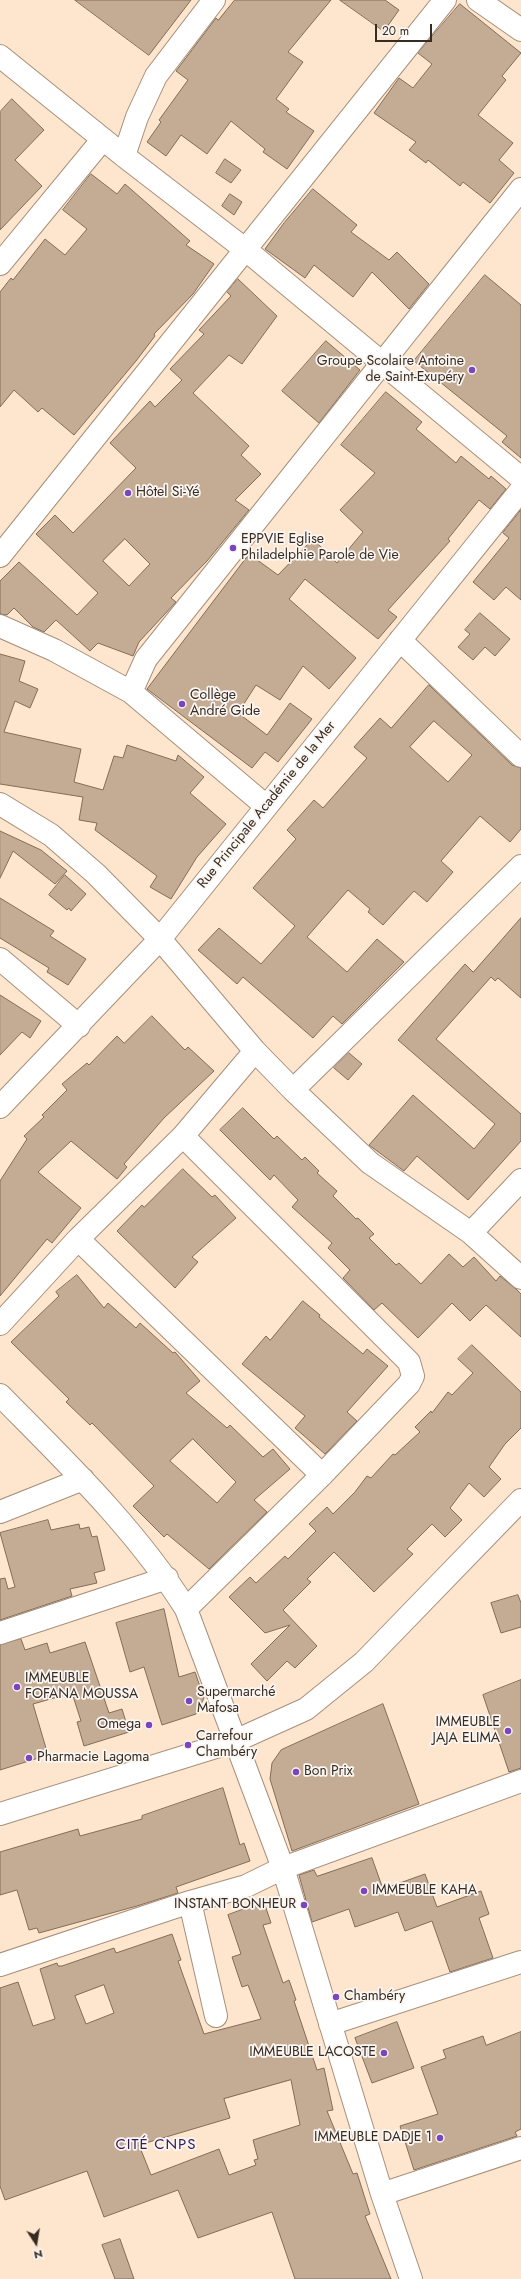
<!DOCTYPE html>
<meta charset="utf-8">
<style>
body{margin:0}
#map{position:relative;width:521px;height:2279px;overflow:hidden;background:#fee5cd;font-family:Jost,sans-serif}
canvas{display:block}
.north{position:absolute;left:16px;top:2223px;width:40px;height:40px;-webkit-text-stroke:3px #fbf6f1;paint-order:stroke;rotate:168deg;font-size:11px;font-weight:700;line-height:16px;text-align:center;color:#362c23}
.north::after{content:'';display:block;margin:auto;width:14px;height:18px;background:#362c23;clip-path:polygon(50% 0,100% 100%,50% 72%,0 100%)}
.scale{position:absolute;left:375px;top:24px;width:57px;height:18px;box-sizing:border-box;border:2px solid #362c23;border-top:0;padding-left:5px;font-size:12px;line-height:14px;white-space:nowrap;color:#362c23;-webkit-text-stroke:3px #fbf6f1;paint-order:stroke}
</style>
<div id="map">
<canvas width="521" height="2279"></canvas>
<div class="north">N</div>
<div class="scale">20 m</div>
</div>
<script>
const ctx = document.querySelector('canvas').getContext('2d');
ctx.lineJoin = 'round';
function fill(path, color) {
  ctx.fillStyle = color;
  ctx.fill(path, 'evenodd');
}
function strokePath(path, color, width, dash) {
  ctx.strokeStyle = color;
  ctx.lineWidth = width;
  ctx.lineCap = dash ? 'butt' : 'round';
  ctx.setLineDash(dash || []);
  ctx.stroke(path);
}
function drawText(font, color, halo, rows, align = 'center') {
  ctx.font = font + ' Jost,sans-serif';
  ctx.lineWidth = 3.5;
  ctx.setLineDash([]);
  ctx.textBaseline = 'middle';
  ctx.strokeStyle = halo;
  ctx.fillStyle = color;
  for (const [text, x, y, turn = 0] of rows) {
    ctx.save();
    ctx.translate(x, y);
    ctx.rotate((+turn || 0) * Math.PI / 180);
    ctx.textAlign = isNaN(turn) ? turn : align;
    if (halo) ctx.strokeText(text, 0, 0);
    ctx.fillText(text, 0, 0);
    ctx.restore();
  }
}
const building = new Path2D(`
 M75,0H191L149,55Z
 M235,0H331L288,52L303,62L276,99L289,109L286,112L314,131L287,169L263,152L265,149L231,121L207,154L181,135L166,156L147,142L161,122L159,120L188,80L176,71L216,18L218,20Z
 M340,0H385L399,10L384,31Z
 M460,4L521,53L502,76L506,80L478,115L513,143L499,160L514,173L490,203L463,182L460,186L428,160L426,163L409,150L416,142L374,113L399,78L413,88L432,64L418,53Z
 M12,99L44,130L15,160L42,186L0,230V112Z
 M225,159L241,170L231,183L216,173Z
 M91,174L117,194L125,184L190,241L186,245L214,264L193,294L154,334L155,336L136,361L74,435L42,408L38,412L14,390L0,407V292L11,278L13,280L45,239L65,255L87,229L63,210Z
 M313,189L357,225L351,232L389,260L397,252L429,284L409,309L372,272L353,297L314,265L305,278L265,249L284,223Z
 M230,194L242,202L234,215L222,206Z
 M485,275L521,305V458L502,442L507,436L414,361Z
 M238,279L277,316L242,364L229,355L193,393L249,446L241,455L261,474L235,500L249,510L207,561L171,598L176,602L139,642L133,656L98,643L90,651L56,620L44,632L33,627L14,608L7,615L0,614V581L19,562L77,615L98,593L36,534L55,515L73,533L136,468L110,443L150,401L155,407L182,380L170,369L204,334L199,330L231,296L227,292ZM125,539L150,564L129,586L103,561Z
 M326,341L360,370L319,423L282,391Z
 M386,392L422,422L416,429L456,463L461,456L489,479L491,476L506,489L490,509L479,500L448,539L450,541L388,610L397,617L378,639L305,579L289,599L356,658L329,689L303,666L280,700L256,685L238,713L267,735L290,703L312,719L278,762L265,752L252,768L147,689L249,554L278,575L313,539L337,563L363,532L340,510L375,473L341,445Z
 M521,510V600L506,587L494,600L473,582L509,538L503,533Z
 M480,613L510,639L495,656L485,647L473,660L458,647L470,634L465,630Z
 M0,654L25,661L19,681L38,689L30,708L15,701L4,732L81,749L74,782L103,790L114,756L123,758L127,745L176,761L178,755L204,777L190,793L226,824L197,857L171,899L150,887L157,876L95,830L97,823L79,820L83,797L0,784Z
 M429,685L512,765L521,768V829L510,842L480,816L441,861L453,872L427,902L414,891L383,925L368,912L370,909L348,890L307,937L347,972L377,939L404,962L342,1024L333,1016L313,1038L243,977L237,984L198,950L219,928L261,964L295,926L253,888L296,839L287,830L314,800L323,808L367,758L354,747L380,718L391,728ZM434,721L472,755L448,782L410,747Z
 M0,831L41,850L67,871L55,884L13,851L0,878Z
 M65,875L86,894L71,911L69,908L67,910L49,895Z
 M0,898L54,931L50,936L86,959L68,985L47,972L49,968L0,938Z
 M521,918V998L498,978L495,981L491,977L436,1039L521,1114V1141L468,1200L417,1156L404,1171L369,1145L413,1095L474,1149L495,1124L398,1040L465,964L473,972Z
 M0,995L41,1021L30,1038L22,1032L0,1055Z
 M152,1016L185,1050L188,1047L214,1071L164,1118L124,1164L127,1167L117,1179L71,1141L38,1172L81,1208L52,1243L47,1239L0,1296V1181L27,1139L24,1136L44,1117L42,1115L67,1090L62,1084L87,1063L89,1065L117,1036L124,1043Z
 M349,1053L362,1064L348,1080L334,1068Z
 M243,1108L274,1139L277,1136L302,1160L305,1157L319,1171L317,1173L337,1191L333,1196L356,1219L358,1218L374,1234L369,1238L396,1265L399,1263L421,1284L449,1254L463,1267L474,1257L496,1281L500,1276L516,1289L521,1294V1337L486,1305L470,1321L452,1303L418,1338L382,1303L374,1310L343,1278L350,1270L328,1248L332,1243L292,1207L298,1200L274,1175L270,1180L220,1130Z
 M183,1169L212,1197L215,1195L236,1218L192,1257L198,1262L175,1288L117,1231L142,1205L144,1207Z
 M77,1275L104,1308L108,1303L136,1328L140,1323L173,1353L175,1352L200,1381L186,1393L227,1428L230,1425L263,1457L273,1449L290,1469L254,1500L267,1512L209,1569L167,1534L164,1537L133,1506L154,1486L92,1423L90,1425L66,1402L69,1399L11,1342L59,1296L56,1292ZM193,1439L236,1482L217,1503L170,1461Z
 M303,1301L320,1315L319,1317L363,1354L367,1349L388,1366L347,1412L357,1421L325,1454L295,1428L305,1416L242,1364L266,1336L270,1340Z
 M472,1345L521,1392V1428L505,1444L489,1467L501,1479L484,1497L469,1483L450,1508L462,1520L445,1537L432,1524L407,1549L413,1554L374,1592L334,1552L307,1579L311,1582L283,1610L317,1646L295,1668L287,1661L267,1681L251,1664L290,1625L265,1633L229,1597L250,1577L256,1583L285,1556L288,1559L316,1531L309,1524L327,1507L333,1514L355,1492L367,1476L371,1478L393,1454L395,1455L420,1432L415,1427L431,1411L432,1413L448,1392L452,1395L473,1373L458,1359Z
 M48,1520L51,1530L79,1524L80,1529L89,1527L92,1537L97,1536L105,1570L94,1573L97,1583L70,1589L72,1596L0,1620V1579L5,1578L8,1589L15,1587L0,1533Z
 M518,1595L521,1603V1627L501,1633L491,1603Z
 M164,1609L179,1677L195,1672L204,1698L196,1714L162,1725L144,1667L130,1672L116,1623Z
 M21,1639L25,1650L47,1643L50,1653L85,1642L109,1713L122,1709L129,1732L84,1746L77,1722L81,1721L72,1693L33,1704L48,1755L0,1770V1645Z
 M521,1680V1768L509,1772L483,1695Z
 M383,1704L419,1804L292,1851L270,1779L272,1763L281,1750Z
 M223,1788L240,1845L244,1843L250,1861L176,1887L178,1893L137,1906L39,1933L37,1928L29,1930L17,1890L0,1895V1852L78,1829L80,1836L142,1819V1816Z
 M372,1858L383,1889L425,1874L437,1907L481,1891L489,1914L479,1918L493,1958L450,1972L432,1921L405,1931L398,1912L355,1927L349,1909L312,1922L299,1875L314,1870L317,1876Z
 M264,1902L271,1923L263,1925L283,1983L289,1980L296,2000L294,2001L317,2070L324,2068L333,2110L327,2111L353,2174L357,2173L370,2214L365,2216L391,2279H295L272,2212L198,2238L178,2190L104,2217L87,2171L5,2200L0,2186V1988L18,1982L33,2026L55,2019L40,1969L57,1963L58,1966H62L114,1948L116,1953L172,1934L181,1960L178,1961L204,2034L261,2019L248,1985L242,1987L232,1957L241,1954L228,1915ZM104,1985L114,2013L86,2024L75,1996ZM291,2080L300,2125L253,2140L258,2159L254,2160L256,2165L229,2175L219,2149L151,2175L139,2145L230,2118L224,2099Z
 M397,2022L414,2068L372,2083L355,2038Z
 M521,2032V2129L515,2132L517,2136L414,2170L400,2126L438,2114L421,2067L446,2058L443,2050L483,2036L486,2045Z
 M120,2239L134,2279H115L102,2245Z`);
fill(building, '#c3ab94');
strokePath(building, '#836d58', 1);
const minor = new Path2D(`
 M478,0L521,30
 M0,56L124,156L246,250L521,478
 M124,156L137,117L156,76L214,0
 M0,264L103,139
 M0,556L445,0
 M0,626L54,650L131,692L266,806
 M400,640L521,756
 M131,692L146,659L521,189
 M0,804L51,835L96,874L160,939L255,1051L293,1090L370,1163L471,1233L521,1278
 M0,959L79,1026
 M293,1090L521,866
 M0,1107L160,939L521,490
 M183,1136L409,1362L413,1376L409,1384L322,1475L186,1609
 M471,1233L521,1180
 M78,1239L322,1475
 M0,1324L78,1239L183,1136L255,1051
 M0,1395C66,1462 136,1529 186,1609L283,1868L382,2194L411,2279
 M0,1512L83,1479
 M0,1633L167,1578
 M0,1814L235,1741L306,1709L364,1662L521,1500
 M190,1902L216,2016
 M0,1965L190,1902L246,1886L283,1868L521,1781
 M330,2024L521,1962
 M382,2194L521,2148`);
strokePath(minor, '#a7907a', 24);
strokePath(minor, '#fff', 22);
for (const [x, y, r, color] of [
 [472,370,4,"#7946be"],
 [128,493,4,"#7946be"],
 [233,548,4,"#7946be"],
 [182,704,4,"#7946be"],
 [17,1687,4,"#7946be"],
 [189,1701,4,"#7946be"],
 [149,1725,4,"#7946be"],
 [508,1731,4,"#7946be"],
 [188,1745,4,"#7946be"],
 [29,1758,4,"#7946be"],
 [296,1772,4,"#7946be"],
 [364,1891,4,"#7946be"],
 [304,1905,4,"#7946be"],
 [336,1997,4,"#7946be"],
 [384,2053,4,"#7946be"],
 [440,2138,4,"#7946be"]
]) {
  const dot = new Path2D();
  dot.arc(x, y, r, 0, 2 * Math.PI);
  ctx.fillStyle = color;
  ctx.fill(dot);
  strokePath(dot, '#fbf6f1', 1.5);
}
drawText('14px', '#362c23', '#fbf6f1', [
 ["Groupe Scolaire Antoine",464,362,"right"],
 ["de Saint-Exupéry",464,378,"right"],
 ["Hôtel Si-Yé",136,493],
 ["EPPVIE Eglise",241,540],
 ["Philadelphie Parole de Vie",241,556],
 ["Collège",190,696],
 ["André Gide",190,712],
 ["IMMEUBLE",25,1679],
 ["FOFANA MOUSSA",25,1695],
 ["Supermarché",197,1693],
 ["Mafosa",197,1709],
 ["IMMEUBLE",500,1723,"right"],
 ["JAJA ELIMA",500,1739,"right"],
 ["Omega",141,1725,"right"],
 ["Carrefour",196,1737],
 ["Chambéry",196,1753],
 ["Pharmacie Lagoma",37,1758],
 ["Bon Prix",304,1772],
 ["IMMEUBLE KAHA",372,1891],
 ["INSTANT BONHEUR",296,1905,"right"],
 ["Chambéry",344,1997],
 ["IMMEUBLE LACOSTE",376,2053,"right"],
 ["IMMEUBLE DADJE 1",432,2138,"right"]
], 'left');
drawText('14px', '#362c23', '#fbf6f1', [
 ["Rue Principale Académie de la Mer",267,805,-51]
]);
ctx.letterSpacing = '1px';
drawText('15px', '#341c56', '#fbf6f1', [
 ["CITÉ CNPS",156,2145]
]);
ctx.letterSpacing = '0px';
</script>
